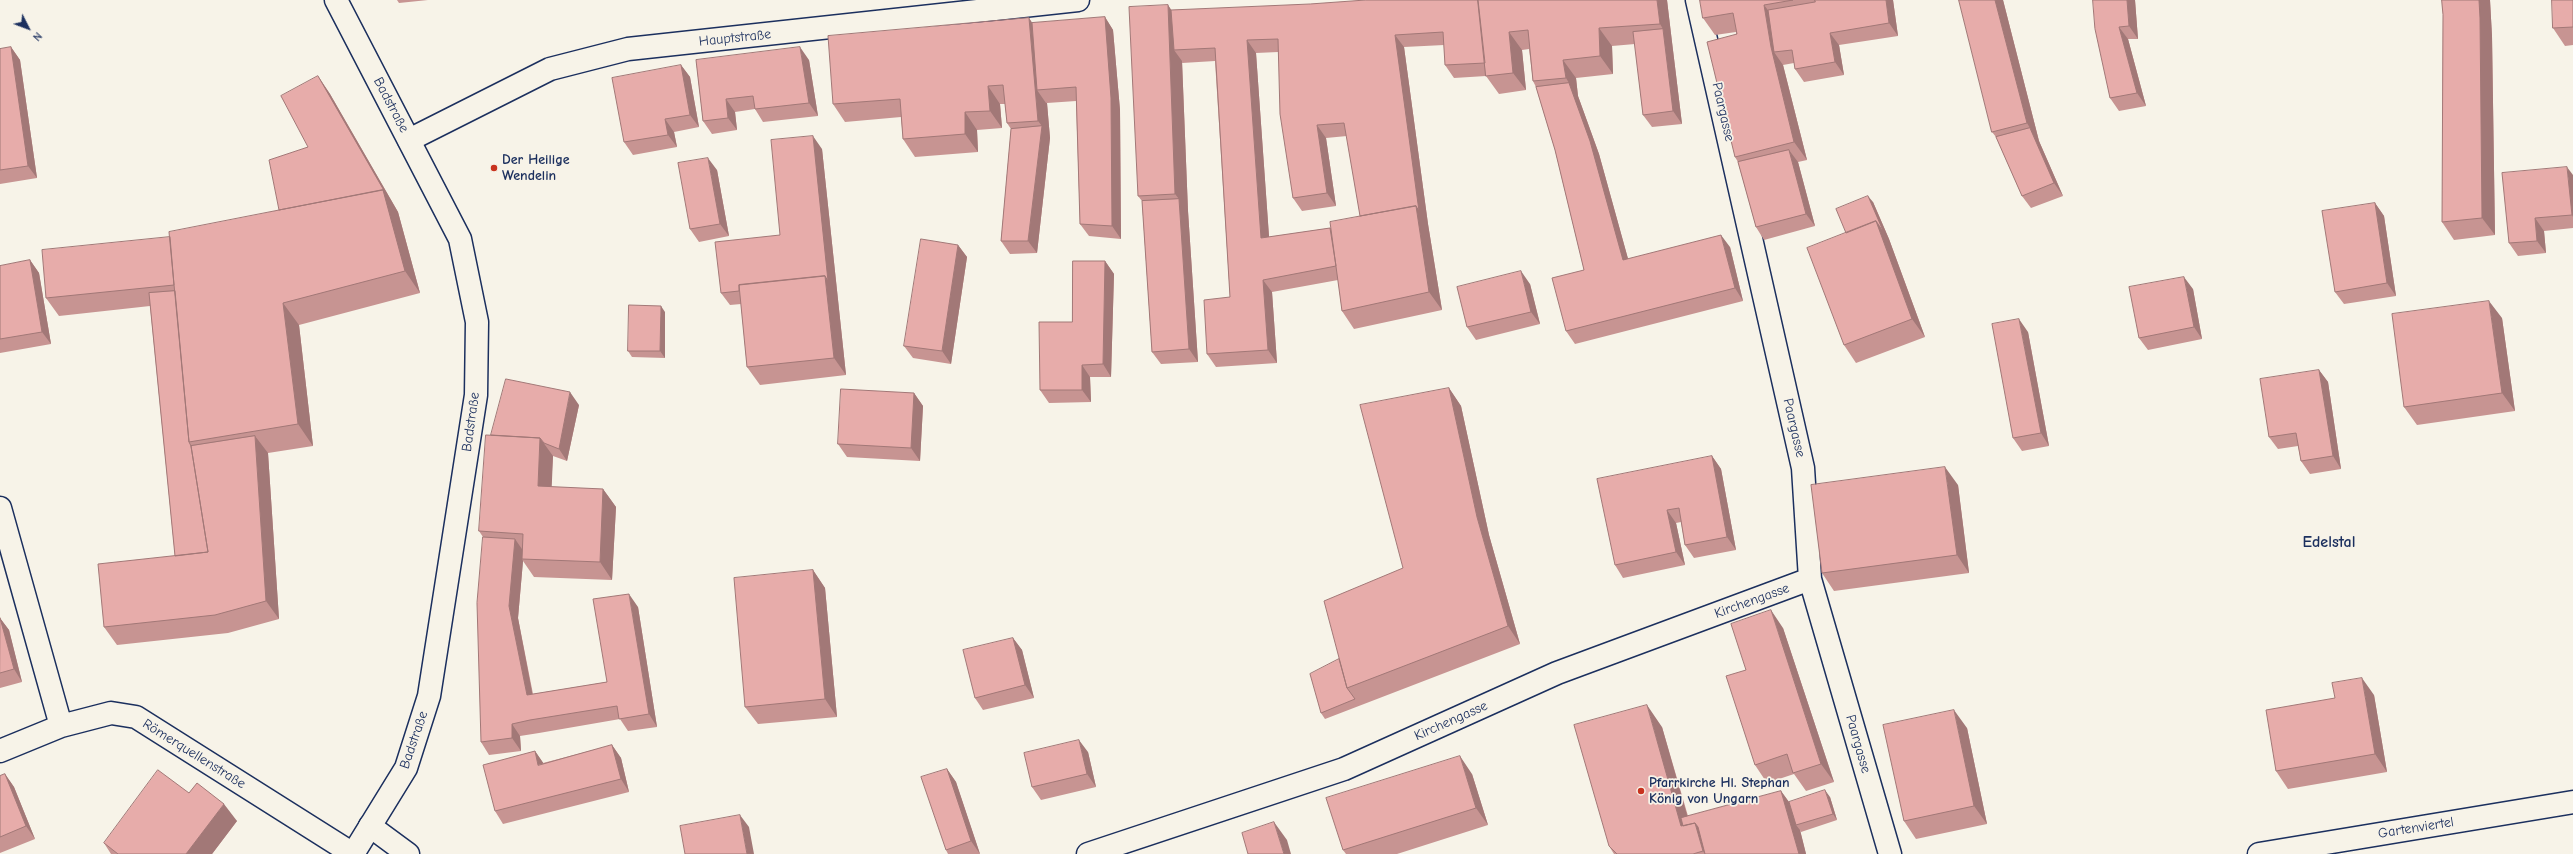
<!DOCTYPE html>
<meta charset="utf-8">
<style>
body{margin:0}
#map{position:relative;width:2573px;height:854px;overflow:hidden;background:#f7f3e8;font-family:"Comic Neue",sans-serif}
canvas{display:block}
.north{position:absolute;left:8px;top:8px;width:40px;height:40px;-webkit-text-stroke:3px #f7f3e8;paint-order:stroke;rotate:132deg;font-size:11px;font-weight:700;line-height:16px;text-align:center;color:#1b2f5e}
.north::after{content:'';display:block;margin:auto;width:14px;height:18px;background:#1b2f5e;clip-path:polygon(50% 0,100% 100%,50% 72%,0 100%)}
</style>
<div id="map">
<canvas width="2573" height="854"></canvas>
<div class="north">N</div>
</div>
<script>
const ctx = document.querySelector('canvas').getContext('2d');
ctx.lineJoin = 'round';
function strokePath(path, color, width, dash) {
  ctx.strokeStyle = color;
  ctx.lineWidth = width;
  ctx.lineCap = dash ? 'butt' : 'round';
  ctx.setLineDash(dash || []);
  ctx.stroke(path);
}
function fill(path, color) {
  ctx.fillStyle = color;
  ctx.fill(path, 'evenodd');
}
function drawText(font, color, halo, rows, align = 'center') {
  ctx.font = font + ' "Comic Neue",sans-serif';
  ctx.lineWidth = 3.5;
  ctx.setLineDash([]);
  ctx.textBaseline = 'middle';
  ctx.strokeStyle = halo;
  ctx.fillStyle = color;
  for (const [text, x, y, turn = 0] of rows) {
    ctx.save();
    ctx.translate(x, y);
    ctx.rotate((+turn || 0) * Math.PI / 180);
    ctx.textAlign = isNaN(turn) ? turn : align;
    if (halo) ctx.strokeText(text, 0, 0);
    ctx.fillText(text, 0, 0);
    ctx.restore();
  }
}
const street = new Path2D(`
 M1697,0L1803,468L1810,579L1890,854
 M409,140L550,69L628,49L1078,0
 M0,508L61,726
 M0,751L61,726L111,713L136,717L353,854
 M370,826L408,854
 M1088,854L1344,769L1557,673L1810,579
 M2259,854L2573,802`);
const secondary = new Path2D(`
 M336,0L460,239L477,322L476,395L429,696L406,768L353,854`);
strokePath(street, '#1b2f5e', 25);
strokePath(secondary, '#1b2f5e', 25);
strokePath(street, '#f7f3e8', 22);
strokePath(secondary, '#f7f3e8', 22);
fill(new Path2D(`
 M397,0H428L399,3Z
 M1667,0L1672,42L1682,124L1652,127L1643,115L1635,44L1612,46L1613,74L1576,78L1578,96L1599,154L1628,259L1730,247L1743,301L1575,344L1566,331L1584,270L1555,150L1536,87L1533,81L1529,49L1522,50L1526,90L1499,94L1486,76L1454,78L1445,65L1444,45L1404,47L1428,224L1442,310L1354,329L1342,311L1338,280L1272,292L1277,363L1216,367L1207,354L1230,297L1215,61L1182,63V61L1188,211L1198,362L1161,364L1152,352L1142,201L1138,196L1168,5L1171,10ZM1278,52L1293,198L1302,211L1336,206L1326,138L1347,136L1360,216L1330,228L1269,237L1256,53Z
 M1700,0H1893L1898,36L1839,45L1844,75L1804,82L1795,69L1794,63L1783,65L1807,160L1798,162L1815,226L1764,240L1756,227L1738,162L1735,157L1736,32L1715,35L1703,18Z
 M1959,0H2003L2039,141L2063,196L2031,208L2022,196L1996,137L1992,132Z
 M2093,0H2135L2138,39H2128L2146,106L2119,111L2110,98Z
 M2442,0H2490L2492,36L2495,235L2454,240L2442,222L2443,15Z
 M2573,0V45L2565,46L2553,28Z
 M1105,17L1113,30L1120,110L1121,239L1089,236L1080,224L1076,101L1047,103L1050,138L1037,253L1010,254L1001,241L1011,129L1007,123L1005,104H1000L1002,128L977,130L978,152L915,157L903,139L901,117L845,122L833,104L1029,18L1032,23Z
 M11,47L20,60L37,178L0,184V49Z
 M696,60H809L818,116L763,122L755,109L735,112L737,130L712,134L703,121Z
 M681,65L690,77L699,127L674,132L677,147L633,155L624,142Z
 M318,76L330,94L398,212L420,293L299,325L313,446L268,453L279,619L228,633L117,645L104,627L175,556L150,306L59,316L46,298L170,237L279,210L308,147Z
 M822,149L846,375L760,385L747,367L741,304L730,305L721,293L780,235Z
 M717,170L729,236L699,242L690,229Z
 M2573,175V228L2544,231L2546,253L2518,256L2509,243Z
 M1873,202L1889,239L1925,337L1856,363L1844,345L1846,233Z
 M2375,203L2384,216L2396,296L2344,304L2335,292Z
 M958,245L967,257L951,364L913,358L904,346Z
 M30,260L39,273L51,344L0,353V266Z
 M1105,261L1114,274L1111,377H1090L1091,402L1049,403L1040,390L1072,322Z
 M1530,284L1540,324L1476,340L1467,327Z
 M2193,289L2202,339L2148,350L2139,338Z
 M665,312V358L632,357L628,351Z
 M2502,318L2515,411L2417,425L2404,407Z
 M2028,332L2049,446L2022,451L2013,438Z
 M2319,370L2328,382L2341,469L2310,474L2301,461L2298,446L2278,449L2269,437Z
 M1449,388L1461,406L1489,535L1520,644L1325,719L1321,713L1339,659L1403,568Z
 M914,393L923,406L920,461L847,457L838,444Z
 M579,405L567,461L553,456L551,487L603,489L616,507L612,580L534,577L523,561L518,618L533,694L607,682L638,607L657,727L628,731L620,719L539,733L520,736L521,751L489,755L481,742L483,537L479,531L491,435Z
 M1712,456L1721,469L1736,550L1694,558L1685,545L1681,522L1676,523L1685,565L1623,578L1615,565Z
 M1958,485L1969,573L1834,591L1822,573Z
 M813,570L825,588L837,717L758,724L745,707Z
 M0,618L9,630L22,682L0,688Z
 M1783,628L1834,782L1806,791L1794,774L1767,783L1755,765L1746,670Z
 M1013,638L1022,650L1034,698L983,710L975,698Z
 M2374,695L2387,772L2288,789L2276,771Z
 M1662,727L1688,816L1781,791L1789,802L1830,797L1837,820L1801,832L1800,830L1806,854H1614L1609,846Z
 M1967,728L1987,824L1916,839L1904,821Z
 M612,745L621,758L629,792L503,824L495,811L535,751L543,763Z
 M1088,752L1096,787L1041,800L1032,787Z
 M947,769L956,782L980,854H948L946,850Z
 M5,774L14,787L35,839L0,853V776Z
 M1472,774L1488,825L1397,854H1346L1343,850Z
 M189,793L237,821L212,854H111L104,843Z`), '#c79492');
fill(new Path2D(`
 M1657,0H1667L1672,42L1682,124L1673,111L1663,29L1660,24Z
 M1886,0H1893L1898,36L1889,23Z
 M1995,0H2003L2039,141L2063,196L2054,183L2030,128L2027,123Z
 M2127,0H2135L2138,39L2129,26Z
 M2479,0H2490L2492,36L2495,235L2482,218Z
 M1168,5L1180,23L1174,50L1182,61L1188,211L1198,362L1189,349L1179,199L1175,194Z
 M1764,5L1777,22L1774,52L1783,65L1807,160L1794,142L1771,47Z
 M1105,17L1113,30L1120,110L1121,239L1112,226Z
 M1029,18L1041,36L1037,90L1046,103H1047L1050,138L1037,253L1028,241L1042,126L1038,121Z
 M2119,27L2128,39L2146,106L2137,93Z
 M1599,28L1612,46L1613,74L1600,56Z
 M1509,32L1522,50L1526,90L1513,73Z
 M1830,33L1839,45L1844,75L1835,62Z
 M1395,35L1404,47L1428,224L1442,310L1429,292L1416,206Z
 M1247,40L1256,53L1270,250L1261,238Z
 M11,47L20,60L37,178L28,166Z
 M800,47L809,60L818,116L809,103Z
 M1563,60L1576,78L1578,96L1599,154L1632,273L1623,260L1569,83L1566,78Z
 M681,65L690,77L699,127L690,115Z
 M318,76L330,94L398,212L420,293L405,271Z
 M988,86L1000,104L1002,128L990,111Z
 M726,99L735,112L737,130L728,118Z
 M965,112L977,130L978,152L965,134Z
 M665,119L674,132L677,147L668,135Z
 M1317,125L1326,138L1336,206L1327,193Z
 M813,136L822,149L846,375L834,358L825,276Z
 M1789,150L1798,162L1815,226L1806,214Z
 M708,158L717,170L729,236L720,224Z
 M2567,167L2573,175V217L2572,215Z
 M1868,196L1873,202L1889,239L1925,337L1912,319L1876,221Z
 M2375,203L2384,216L2396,296L2387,283Z
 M2535,218L2544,231L2546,253L2537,241Z
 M1721,235L1730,247L1743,301L1735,288Z
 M958,245L967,257L951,364L942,351Z
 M30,260L39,273L51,344L42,332Z
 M1105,261L1114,274L1111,377L1103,364Z
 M1521,271L1530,284L1540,324L1531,312Z
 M2184,277L2193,289L2202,339L2194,327Z
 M1263,280L1272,292L1277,363L1268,350Z
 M2489,301L2502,318L2515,411L2502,393Z
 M283,303L299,325L313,446L298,424Z
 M661,306L665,312V358L660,351Z
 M2019,319L2028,332L2049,446L2041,433Z
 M1082,365L1090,377L1091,402L1082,390Z
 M2319,370L2328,382L2341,469L2333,456Z
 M1449,388L1461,406L1489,535L1520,644L1508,626L1477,517Z
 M570,392L579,405L567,461L559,449Z
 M914,393L923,406L920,461L911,448Z
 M255,436L268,453L279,619L266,601Z
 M540,438L553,456L551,504L538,486Z
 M1712,456L1721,469L1736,550L1727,537Z
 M1945,467L1958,485L1969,573L1957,555Z
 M603,489L616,507L612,580L600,562Z
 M1667,510L1676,523L1685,565L1676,552Z
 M515,539L524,552L522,559L523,561L518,618L535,708L527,695L509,606Z
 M813,570L825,588L837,717L825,699Z
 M629,594L638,607L657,727L649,714Z
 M1771,610L1783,628L1834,782L1821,764Z
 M0,618L9,630L22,682L14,669Z
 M1013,638L1022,650L1034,698L1025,685Z
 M2362,678L2374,695L2387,772L2375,754Z
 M1647,705L1662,727L1691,829L1681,826Z
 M1954,710L1967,728L1987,824L1974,806Z
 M512,724L520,736L521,751L512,738Z
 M1079,740L1088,752L1096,787L1087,774Z
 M612,745L621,758L629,792L621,779Z
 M535,751L544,764L538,765Z
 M1460,756L1472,774L1488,825L1476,808Z
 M947,769L956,782L980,854L971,841Z
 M5,774L14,787L35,839L26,826Z
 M1825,790L1830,797L1837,820L1833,814Z
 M1781,791L1794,809L1796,825L1800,830L1806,854H1799Z
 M224,804L237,821L212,854H186Z
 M740,815L749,827L754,854H747Z
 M1274,822L1287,840L1291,854H1284Z
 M1695,823L1710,844L1713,854H1705L1703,851Z`), '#a27877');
const building = new Path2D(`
 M1366,0H1478L1485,63L1445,65L1443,32L1395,35L1419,211L1416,206L1360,216L1344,123L1317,125L1327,193L1293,198L1280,114L1278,39L1247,40L1261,238L1330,228L1336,266L1263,280L1268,350L1207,354L1204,300L1230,297L1215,48L1174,50L1171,10L1310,4Z
 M1478,0H1657L1660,24L1599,28L1600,56L1563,60L1566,78L1533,81L1528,30L1509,32L1513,73L1486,76Z
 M1700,0H1793L1764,5L1771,47L1794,142L1735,157L1707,42L1737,34L1733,13L1703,18Z
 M1815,0H1886L1889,23L1830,33L1835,62L1795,69L1792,50L1774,52L1768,10L1815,2Z
 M1959,0H1995L2027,123L1992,132Z
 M2093,0H2127L2129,26L2119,27L2137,93L2110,98L2095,29Z
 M2442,0H2479L2480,18L2482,218L2442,222L2443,15Z
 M2552,0H2573V27L2553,28Z
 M1168,5L1175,194L1138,196L1129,7Z
 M1105,17L1111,98L1112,226L1080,224L1076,87L1037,90L1032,23Z
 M1029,18L1038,121L1007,123L1003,85L988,86L990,111L965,112V134L903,139L900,99L833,104L828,36Z
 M1663,29L1673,111L1643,115L1633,32Z
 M11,47L28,166L0,170V49Z
 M800,47L809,103L755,109L753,96L726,99L728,118L703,121L696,60Z
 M681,65L690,115L665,119L668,135L624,142L612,78Z
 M318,76L386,194L383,190L279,210L269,160L308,147L281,96Z
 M1569,83L1590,141L1623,260L1721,235L1735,288L1566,331L1552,278L1584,270L1555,150L1536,87Z
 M1042,126L1028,241H1001L1011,129Z
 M2030,128L2054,183L2022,196L1996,137Z
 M813,136L828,281L825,276L739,285V291L721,293L715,242L780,235L771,140Z
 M1789,150L1806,214L1756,227L1738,162Z
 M708,158L720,224L690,229L678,163Z
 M2567,167L2572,215L2535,218L2537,241L2509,243L2502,173Z
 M383,190L405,271L283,303L298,424L189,442L169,232Z
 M1868,196L1884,233L1876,221L1846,233L1836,209Z
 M1179,199L1189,349L1152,352L1142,201Z
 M2375,203L2387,283L2335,292L2322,211Z
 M1416,206L1429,292L1342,311L1330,222Z
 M1876,221L1912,319L1844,345L1807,248Z
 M170,237L174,285L46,298L42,250Z
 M921,239L958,245L942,351L904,346Z
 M30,260L42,332L0,339V266Z
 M1073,261H1105L1103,364L1082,365V390H1040L1039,322H1072Z
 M1521,271L1531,312L1467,327L1457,287Z
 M825,276L834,358L747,367L739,285Z
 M2184,277L2194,327L2139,338L2129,287Z
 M175,291L189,442L191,446L208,552L175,556L149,293Z
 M2489,301L2502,393L2404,407L2392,314Z
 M629,305L661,306L660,351H628Z
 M2019,319L2041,433L2013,438L1992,324Z
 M2319,370L2333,456L2301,461L2296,433L2269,437L2260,379Z
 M506,379L570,392L559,449L544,443L540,438L491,435Z
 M1449,388L1477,517L1508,626L1347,688L1324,601L1403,568L1360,405Z
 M841,389L914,393L911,448L838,444Z
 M486,435L540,438L538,486L603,489L600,562L522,559L523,534L479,531Z
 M255,436L266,601L215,615L104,627L98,564L208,552L191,446Z
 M1712,456L1727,537L1685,545L1679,508L1667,510L1676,552L1615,565L1597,479Z
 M1945,467L1957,555L1822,573L1811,485Z
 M483,537L515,539L509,606L527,695L607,682L593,599L629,594L649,714L619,719L617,706L530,720L512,724V738L481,742L477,603Z
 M813,570L825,699L745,707L734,578Z
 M1771,610L1821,764L1793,773L1787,754L1755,765L1726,676L1746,670L1731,624Z
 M0,618L14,669L0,673Z
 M1013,638L1025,685L975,698L963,650Z
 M1339,659L1347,688L1355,699L1321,713L1310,674Z
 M2362,678L2375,754L2276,771L2266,710L2335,698L2332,683Z
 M1647,705L1681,826L1695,823L1703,851L1693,854H1617L1609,846L1574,725Z
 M1954,710L1974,806L1904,821L1883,725Z
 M1079,740L1087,774L1032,787L1024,753Z
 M612,745L621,779L495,811L483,765L535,751L538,765Z
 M1460,756L1476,808L1343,850L1326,798Z
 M947,769L971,841L946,850L921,777Z
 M158,770L189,793L197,783L224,804L186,854H118L104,843Z
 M5,774L26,826L0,837V776Z
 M1825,790L1833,814L1796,825L1789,802Z
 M1781,791L1799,854H1705L1698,827L1695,823L1683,826L1681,818Z
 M740,815L747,854H685L680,826Z
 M1274,822L1284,854H1248L1242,833Z`);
fill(building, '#e7acaa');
strokePath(building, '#a27877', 1);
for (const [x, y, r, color] of [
 [494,168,4,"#c8321e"],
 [1641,791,4,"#c8321e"]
]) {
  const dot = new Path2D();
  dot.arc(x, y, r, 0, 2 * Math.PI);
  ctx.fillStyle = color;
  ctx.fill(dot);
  strokePath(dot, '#f7f3e8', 1.5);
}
drawText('14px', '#1b2f5e', '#f7f3e8', [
 ["Hauptstraße",735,38,-6],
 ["Badstraße",391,105,62],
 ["Paargasse",1723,112,77],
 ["Badstraße",471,422,-82],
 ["Paargasse",1794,428,77],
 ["Kirchengasse",1752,601,-20],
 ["Kirchengasse",1451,721,-24],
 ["Badstraße",414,740,-71],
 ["Paargasse",1858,744,74],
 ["Römerquellenstraße",194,754,32],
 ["Gartenviertel",2416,828,-9]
]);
drawText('bold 14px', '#1b2f5e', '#f7f3e8', [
 ["Der Heilige",502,160],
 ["Wendelin",502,176],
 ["Pfarrkirche Hl. Stephan",1649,783],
 ["König von Ungarn",1649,799]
], 'left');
drawText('bold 16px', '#1b2f5e', '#f7f3e8', [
 ["Edelstal",2329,542]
]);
</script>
